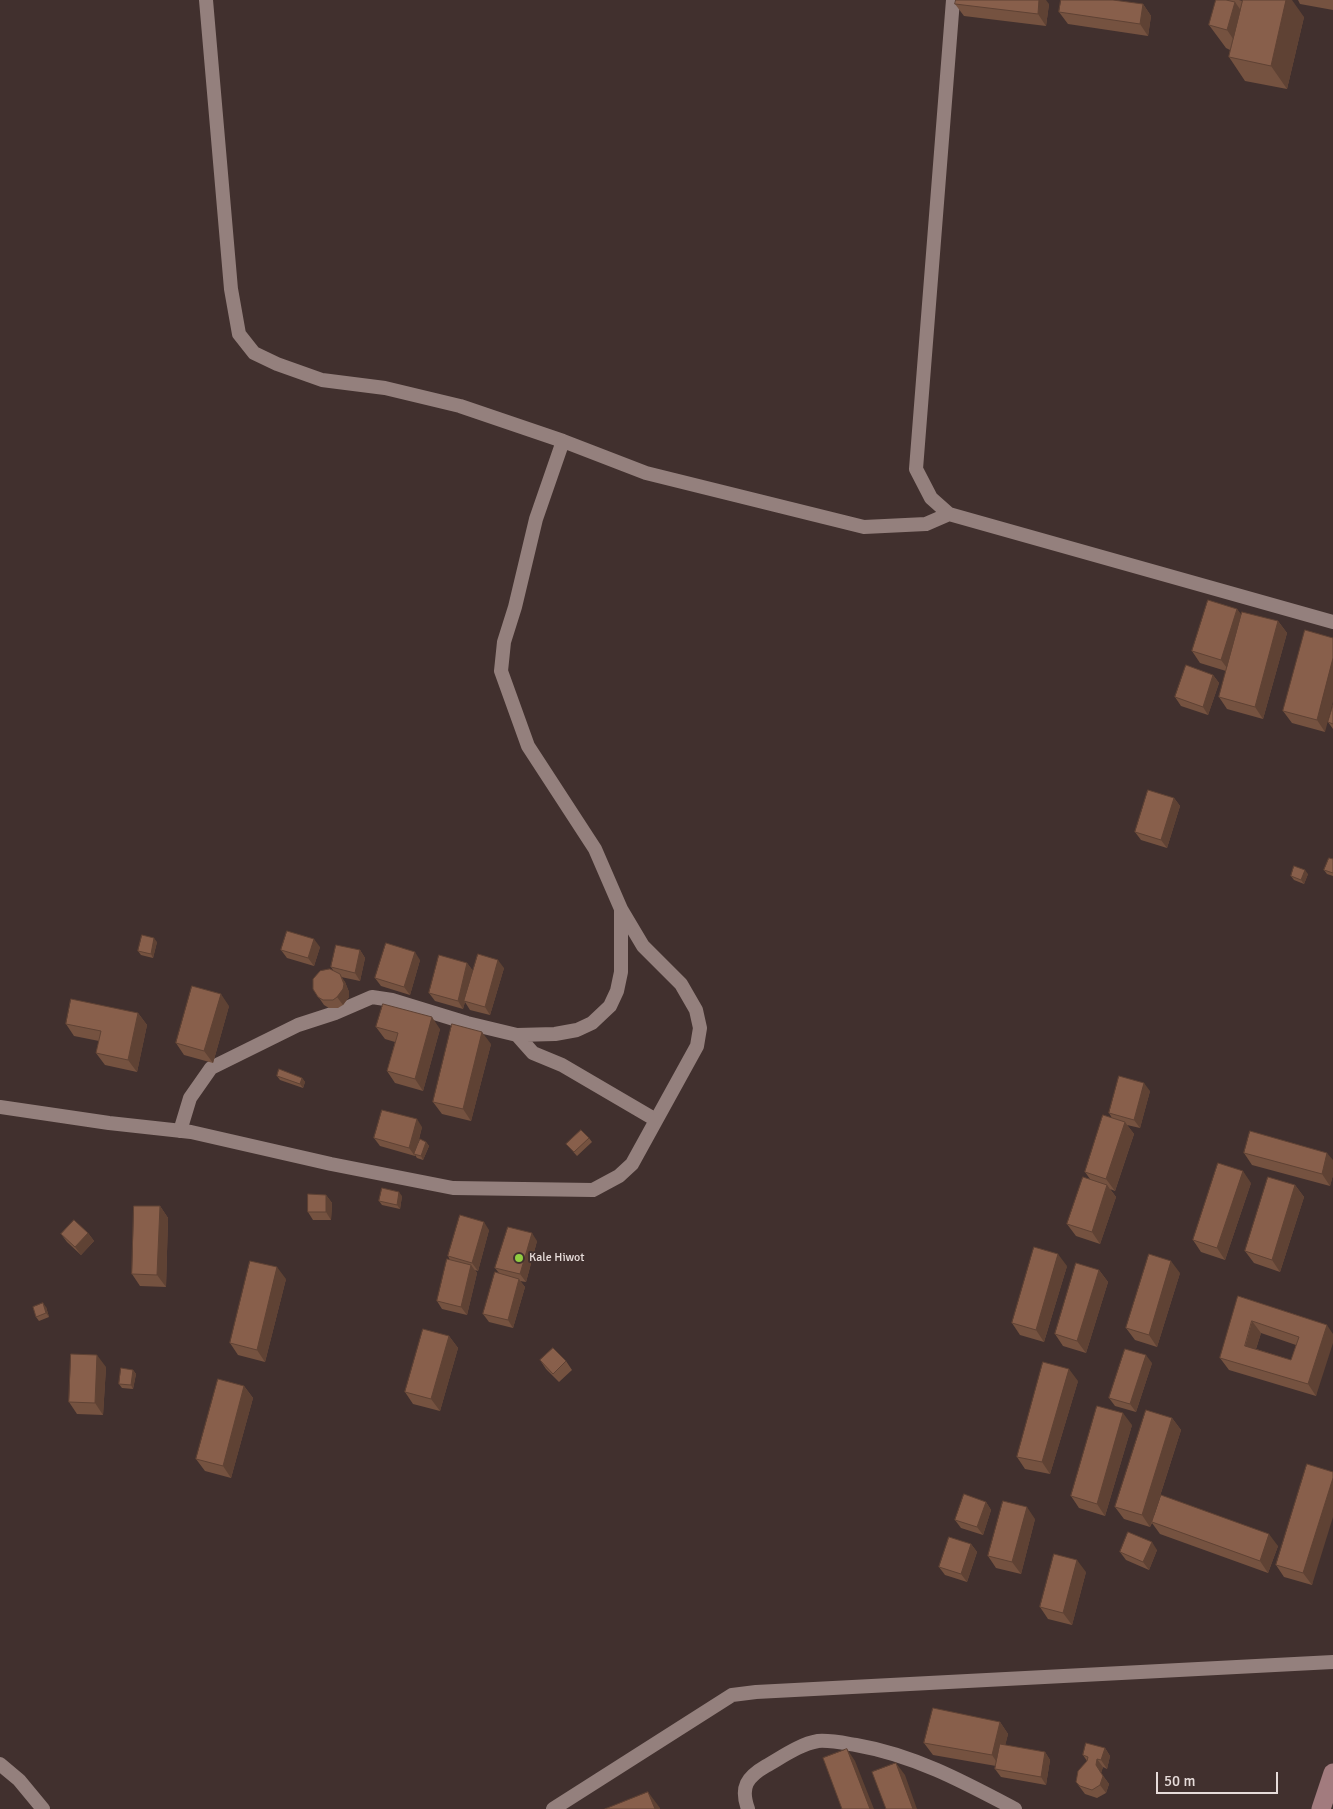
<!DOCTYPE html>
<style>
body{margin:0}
#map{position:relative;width:1333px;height:1809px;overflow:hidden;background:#41302e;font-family:Signika,sans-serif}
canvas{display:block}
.scale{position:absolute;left:1156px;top:1772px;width:122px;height:22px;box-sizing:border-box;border:2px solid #e7dcda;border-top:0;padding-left:6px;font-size:15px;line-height:18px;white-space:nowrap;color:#e7dcda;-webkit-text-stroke:4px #41302e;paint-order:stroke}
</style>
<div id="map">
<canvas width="1333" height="1809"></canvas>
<div class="scale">50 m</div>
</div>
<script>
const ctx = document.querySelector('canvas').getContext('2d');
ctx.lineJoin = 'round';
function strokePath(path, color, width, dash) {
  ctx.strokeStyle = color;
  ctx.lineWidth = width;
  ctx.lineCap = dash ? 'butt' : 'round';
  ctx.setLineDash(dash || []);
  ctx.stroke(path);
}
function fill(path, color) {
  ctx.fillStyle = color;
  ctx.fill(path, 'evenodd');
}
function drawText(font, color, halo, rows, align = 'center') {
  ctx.font = font + ' Signika,sans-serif';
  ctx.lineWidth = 4;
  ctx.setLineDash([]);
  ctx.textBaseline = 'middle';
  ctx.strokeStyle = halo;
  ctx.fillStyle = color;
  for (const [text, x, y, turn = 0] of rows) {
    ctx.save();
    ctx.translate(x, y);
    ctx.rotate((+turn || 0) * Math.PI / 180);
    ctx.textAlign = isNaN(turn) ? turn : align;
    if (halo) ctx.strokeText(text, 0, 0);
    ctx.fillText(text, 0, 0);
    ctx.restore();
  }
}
strokePath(new Path2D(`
 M206,0L231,289L239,334L254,353L277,364L322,380L385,388L460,406L563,441L646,473L864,527L926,524L949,514
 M953,0L916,469L931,498L949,514L1333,622
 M517,1035L533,1053L562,1065L656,1120
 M0,1107L109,1123L191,1132L331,1164L453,1188L593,1190L619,1176L632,1164L697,1046L700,1028L696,1010L681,984L643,946L621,909L595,849L528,746L501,671L504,642L515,607L536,519L563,441
 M180,1131L190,1098L211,1068L298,1025L335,1013L372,997L392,1000L467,1023L517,1035L555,1034L577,1030L592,1023L610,1006L617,991L621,972V909
 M0,1764L19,1780L43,1809
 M553,1809L732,1695L756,1692L1333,1662
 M748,1809C740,1787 747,1777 766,1766C782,1757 800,1744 818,1741C830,1740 844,1743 856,1745C914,1755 964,1782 1015,1809`), '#94807d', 14);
strokePath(new Path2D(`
 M1321,1809L1333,1773`), '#a27b7e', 19);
fill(new Path2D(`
 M1216,0H1239L1304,17L1287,89L1245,81L1229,57L1230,50L1226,48L1209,25Z
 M1298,0H1333V10L1300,4Z
 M955,4H1049L1046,26L964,16Z
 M1143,4L1151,16L1148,36L1068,24L1059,12Z
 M1237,609L1241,615L1278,621L1287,633L1263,719L1227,709L1219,697L1226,671L1200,663L1192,651Z
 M1305,630L1325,732L1292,723L1283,711Z
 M1213,675L1219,683L1208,715L1181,706L1175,697Z
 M1333,705V729L1328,722Z
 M1174,798L1180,806L1167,848L1141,840L1135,832Z
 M1333,859V876L1327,874L1324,870Z
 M1308,874L1304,884L1294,880L1291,876Z
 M157,942L153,958L141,955L138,951Z
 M320,947L314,966L287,958L281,950Z
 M360,950L365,958L360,981L341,977L345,982L349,992V997L343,1005L338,1008H329L324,1005L313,989L333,970L331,967Z
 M420,960L410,995L381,986L375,978Z
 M467,963L473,971L504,968L490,1015L470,1010L465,1002L463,1009L435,1001L429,993Z
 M229,1006L213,1063L184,1055L176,1043Z
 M138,1013L147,1025L137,1072L105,1065L96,1053L99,1041L74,1036L66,1024Z
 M376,1027L440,1029L423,1091L395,1083L387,1071L395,1042L385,1039Z
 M491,1044L471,1121L442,1114L433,1102Z
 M277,1076L302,1078L305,1082L303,1088L280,1080Z
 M1150,1091L1140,1128L1127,1125L1134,1134L1115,1191L1110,1189L1116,1197L1100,1244L1076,1236L1067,1224L1090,1179L1085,1172L1112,1118L1109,1113Z
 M422,1127L418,1143L426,1142L429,1146L423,1160L417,1158L415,1155V1156L380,1146L374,1138Z
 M589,1138L592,1142L577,1156L566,1144Z
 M1244,1153L1333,1160V1175L1330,1186L1252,1165Z
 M1251,1183L1225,1260L1201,1252L1193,1240Z
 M1295,1185L1304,1197L1280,1272L1254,1263L1245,1251Z
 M326,1195L332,1203L331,1220H313L308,1212Z
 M402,1196L400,1209L382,1205L379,1201Z
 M160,1206L168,1218L166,1287L140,1286L132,1274Z
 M489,1230L478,1271L475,1270L477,1273L467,1315L442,1309L437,1301L450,1260L448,1256Z
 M88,1233L94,1241L81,1255L67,1242L61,1234Z
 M537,1241L526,1282L520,1281L525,1287L513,1328L489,1322L483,1314L499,1273L495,1268Z
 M1067,1266L1044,1342L1020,1335L1012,1323Z
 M1099,1270L1108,1282L1086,1353L1063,1346L1055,1334Z
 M1180,1273L1157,1347L1135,1340L1126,1328Z
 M286,1279L265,1362L238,1355L230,1343Z
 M1238,1296L1327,1325L1316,1396L1229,1370L1220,1358ZM1261,1333L1296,1345L1291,1360L1256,1349Z
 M46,1307L49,1317L39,1321L36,1317Z
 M449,1336L458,1348L440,1411L413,1404L405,1392Z
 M540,1360L566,1361L572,1370L559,1382L546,1369Z
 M1152,1363L1136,1412L1115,1406L1109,1398Z
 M106,1367L103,1415L77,1414L69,1402Z
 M133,1370L136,1374L133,1389L122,1388L119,1384Z
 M1078,1381L1050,1474L1025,1469L1017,1457Z
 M244,1386L253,1398L231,1478L205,1471L196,1459Z
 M1172,1418L1181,1430L1154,1515L1278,1546L1268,1573L1160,1534L1152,1523L1150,1527L1124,1519L1115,1507Z
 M1132,1425L1105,1516L1079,1508L1071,1496Z
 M1333,1472L1312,1585L1284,1577L1276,1565Z
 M986,1502L991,1510L983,1535L961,1528L955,1520Z
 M1035,1519L1021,1574L996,1568L988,1556Z
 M971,1544L977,1552L967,1582L945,1575L939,1567Z
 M1157,1550L1149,1570L1126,1560L1120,1552Z
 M1086,1572L1072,1625L1048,1619L1040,1607Z
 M1000,1722L1008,1734L1005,1745L1045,1752L1050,1760L1046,1785L1001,1777L995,1769L996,1766L933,1755L924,1743Z
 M1105,1748L1110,1756L1107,1769L1103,1767L1101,1773L1109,1784L1106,1793L1097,1798L1085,1794L1076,1782L1087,1761L1083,1755Z`), '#755240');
fill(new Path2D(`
 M1039,0H1046L1049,4L1046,26L1038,14Z
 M1286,0H1292L1304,17L1287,89L1271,66Z
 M1235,2L1251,25L1243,53L1227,30Z
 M1143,4L1151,16L1148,36L1140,24Z
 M1237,609L1246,621L1230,672L1221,660Z
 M1278,621L1287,633L1263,719L1255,707Z
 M1333,658V702L1325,732L1317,720Z
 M1213,675L1219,683L1208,715L1203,707Z
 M1174,798L1180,806L1167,848L1161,840Z
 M1305,870L1308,874L1304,884L1301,880Z
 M154,938L157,942L153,958L151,954Z
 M314,939L320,947L314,966L308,958Z
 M360,950L365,958L360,981L355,973Z
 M415,952L420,960L410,995L404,987Z
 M498,960L504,968L490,1015L485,1007Z
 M467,963L473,971L463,1009L458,1001Z
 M340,974L345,982L349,992V997L343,1005L337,997Z
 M221,994L229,1006L213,1063L204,1051Z
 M138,1013L147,1025L137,1072L128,1060Z
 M432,1017L440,1029L423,1091L415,1079Z
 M482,1032L491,1044L471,1121L463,1109Z
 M302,1078L305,1082L303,1088L300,1084Z
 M1144,1083L1150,1091L1140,1128L1134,1120Z
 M417,1119L422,1127L415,1154H414L415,1156L409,1148Z
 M1125,1122L1134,1134L1115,1191L1106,1179Z
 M426,1142L429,1146L423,1160L421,1156Z
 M1327,1153L1333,1160V1175L1330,1186L1322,1174Z
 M1243,1171L1251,1183L1225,1260L1217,1248Z
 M1107,1185L1116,1197L1100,1244L1092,1232Z
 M1295,1185L1304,1197L1280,1272L1272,1260Z
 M399,1192L402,1196L400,1209L397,1205Z
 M326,1195L332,1203L331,1220L326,1212Z
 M160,1206L168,1218L166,1287L157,1275Z
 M484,1222L489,1230L478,1271L472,1263Z
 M88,1233L94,1241L81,1255L75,1247Z
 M532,1233L537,1241L526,1282L520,1274Z
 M1058,1254L1067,1266L1044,1342L1036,1330Z
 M1171,1261L1180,1273L1157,1347L1149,1335Z
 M471,1265L477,1273L467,1315L461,1307Z
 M277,1267L286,1279L265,1362L257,1350Z
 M1099,1270L1108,1282L1086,1353L1077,1341Z
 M519,1279L525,1287L513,1328L508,1320Z
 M43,1303L46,1307L49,1317L46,1313Z
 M1252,1321L1261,1333L1253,1358L1245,1346Z
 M1327,1325L1333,1334V1343L1316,1396L1308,1384Z
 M449,1336L458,1348L440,1411L431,1399Z
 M97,1355L106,1367L103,1415L95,1403Z
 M1146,1355L1152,1363L1136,1412L1130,1404Z
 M1069,1369L1078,1381L1050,1474L1042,1462Z
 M133,1370L136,1374L133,1389L131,1385Z
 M244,1386L253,1398L231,1478L223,1466Z
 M1123,1413L1132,1425L1105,1516L1097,1504Z
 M1172,1418L1181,1430L1150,1527L1142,1515Z
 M1333,1478V1517L1312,1585L1303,1573Z
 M986,1502L991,1510L983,1535L977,1527Z
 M1027,1507L1035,1519L1021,1574L1012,1562Z
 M1269,1534L1278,1546L1268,1573L1260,1561Z
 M1152,1542L1157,1550L1149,1570L1143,1562Z
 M971,1544L977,1552L967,1582L961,1574Z
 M1077,1560L1086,1572L1072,1625L1063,1613Z
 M1000,1722L1008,1734L1000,1767L992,1755Z
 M1105,1748L1110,1756L1107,1769L1101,1760Z
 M847,1749L855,1761L874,1809H870Z
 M1045,1752L1050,1760L1046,1785L1041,1777Z
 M1097,1759L1103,1767L1101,1773L1096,1765Z
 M896,1763L905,1775L917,1809H913Z
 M1103,1776L1109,1784L1106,1793L1100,1785Z
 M648,1792L660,1808V1809H655Z`), '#5f4234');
const building = new Path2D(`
 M956,0H1039L1038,14L955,4Z
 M1061,0H1113L1143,4L1140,24L1059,12Z
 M1216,0H1226L1235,2L1227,30L1209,25Z
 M1243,0H1286L1271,66L1229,57Z
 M1208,600L1237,609L1221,660L1192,651Z
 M1242,612L1278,621L1255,707L1219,697Z
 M1305,630L1333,638V658L1317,720L1283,711Z
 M1186,665L1213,675L1203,707L1175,697Z
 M1333,705V724L1328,722Z
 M1148,790L1174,798L1161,840L1135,832Z
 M1329,858L1333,859V873L1324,870Z
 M1294,866L1305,870L1301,880L1291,876Z
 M287,931L314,939L308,958L281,950Z
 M142,935L154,938L151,954L138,951Z
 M386,943L415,952L404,987L375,978Z
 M336,945L360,950L355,973L331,967Z
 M478,954L498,960L485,1007L464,1001Z
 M439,955L467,963L458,1001L429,993Z
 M330,969L340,974L344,984L343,989L337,997L333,1000H323L318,997L313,989V979L320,971Z
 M192,986L221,994L204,1051L176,1043Z
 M71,999L138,1013L128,1060L96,1053L101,1031L66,1024Z
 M383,1004L432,1017L415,1079L387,1071L398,1033L376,1027Z
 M452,1024L482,1032L463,1109L433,1102Z
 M279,1069L302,1078L300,1084L277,1076Z
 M1119,1076L1144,1083L1134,1120L1109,1113Z
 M382,1110L417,1119L409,1148L374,1138Z
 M1103,1115L1125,1122L1106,1179L1085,1172Z
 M581,1130L589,1138L574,1152L566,1144Z
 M1250,1131L1327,1153L1322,1174L1244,1153Z
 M420,1139L426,1142L421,1156L414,1154Z
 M1218,1163L1243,1171L1217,1248L1193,1240Z
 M1083,1177L1107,1185L1092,1232L1067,1224Z
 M1268,1177L1295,1185L1272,1260L1245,1251Z
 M382,1188L399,1192L397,1205L379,1201Z
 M308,1194L326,1195V1212H308Z
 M134,1206H160L157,1275L132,1274Z
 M460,1215L484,1222L472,1263L448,1256Z
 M74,1220L88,1233L75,1247L61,1234Z
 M508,1227L532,1233L520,1274L495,1268Z
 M1034,1247L1058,1254L1036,1330L1012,1323Z
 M1149,1254L1171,1261L1149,1335L1126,1328Z
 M447,1259L471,1265L461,1307L437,1301Z
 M250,1261L277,1267L257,1350L230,1343Z
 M1076,1263L1099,1270L1077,1341L1055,1334Z
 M495,1272L519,1279L508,1320L483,1314Z
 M1238,1296L1327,1325L1308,1384L1220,1358ZM1252,1321L1299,1337L1291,1360L1245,1346Z
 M43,1303L46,1313L36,1317L33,1307Z
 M423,1329L449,1336L431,1399L405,1392Z
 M553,1348L566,1361L553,1374L540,1360Z
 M1125,1349L1146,1355L1130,1404L1109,1398Z
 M71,1354L97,1355L95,1403L69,1402Z
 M1043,1362L1069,1369L1042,1462L1017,1457Z
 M121,1368L133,1370L131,1385L119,1384Z
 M218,1379L244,1386L223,1466L196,1459Z
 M1097,1406L1123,1413L1097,1504L1071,1496Z
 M1146,1410L1172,1418L1142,1515L1115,1507Z
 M1307,1464L1333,1472V1478L1303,1573L1276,1565Z
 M964,1494L986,1502L977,1527L955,1520Z
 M1161,1495L1269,1534L1260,1561L1152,1522Z
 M1003,1501L1027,1507L1012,1562L988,1556Z
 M1128,1532L1152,1542L1143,1562L1120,1552Z
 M949,1537L971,1544L961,1574L939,1567Z
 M1054,1554L1077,1560L1063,1613L1040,1607Z
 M933,1708L1000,1722L992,1755L924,1743Z
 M1086,1743L1105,1748L1101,1760L1097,1759L1096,1765L1103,1776L1100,1785L1092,1790L1080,1786L1076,1782L1078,1771L1087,1761L1088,1757L1083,1755Z
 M1000,1744L1045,1752L1041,1777L995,1769Z
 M847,1749L870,1809H842L823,1758Z
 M896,1763L913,1809H886L872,1772Z
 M648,1792L655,1809H605Z`);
fill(building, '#885f4b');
strokePath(building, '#5f4234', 1);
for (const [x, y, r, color] of [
 [519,1258,5,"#90cd41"]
]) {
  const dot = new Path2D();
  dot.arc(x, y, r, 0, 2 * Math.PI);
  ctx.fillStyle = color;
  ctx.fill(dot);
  strokePath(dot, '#41302e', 2);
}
drawText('12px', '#e7dcda', '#41302e', [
 ["Kale Hiwot",529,1258]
], 'left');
</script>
